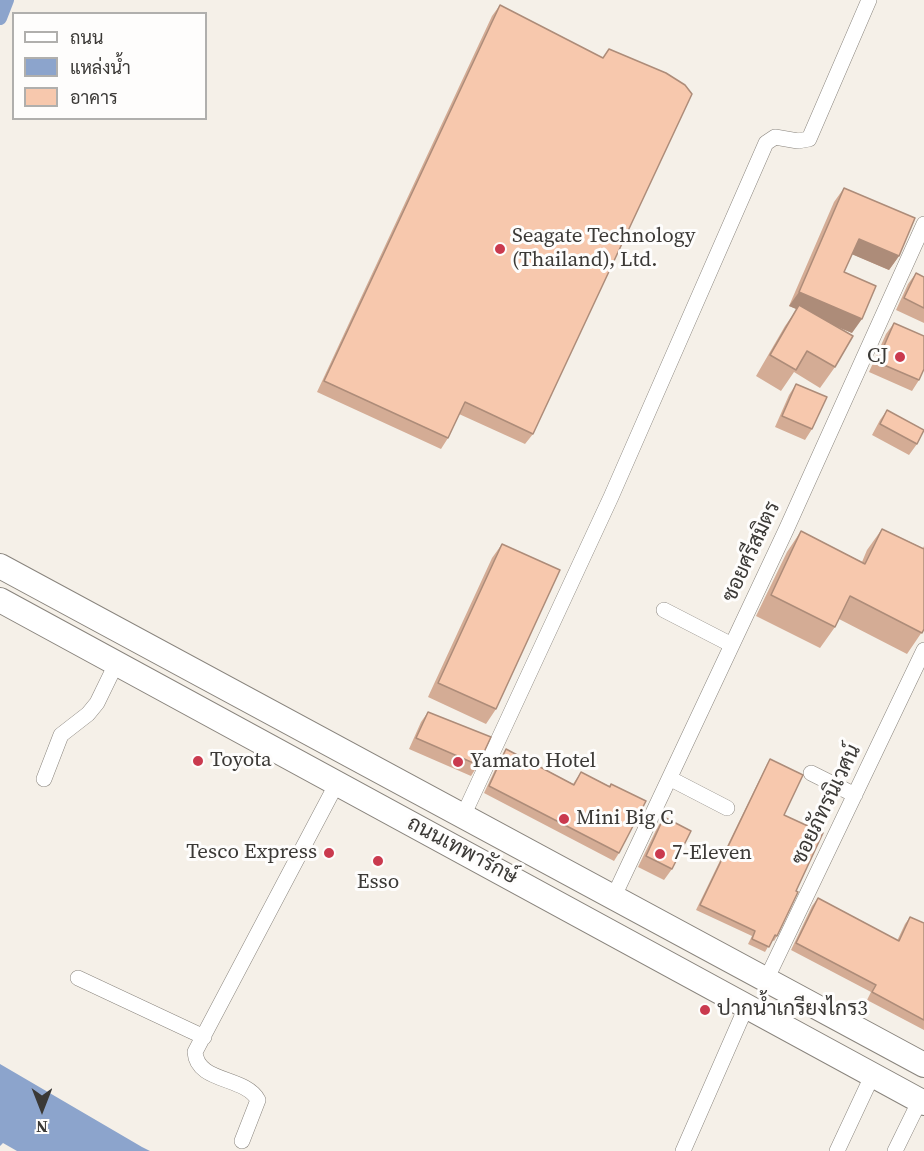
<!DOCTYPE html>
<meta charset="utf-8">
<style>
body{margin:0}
#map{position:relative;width:924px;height:1151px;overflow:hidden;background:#f5f0e8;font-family:"Source Serif 4",Sarabun,serif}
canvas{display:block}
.legend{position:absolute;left:12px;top:12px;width:195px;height:108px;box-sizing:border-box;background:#fefdfc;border:2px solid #b0afad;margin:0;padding:8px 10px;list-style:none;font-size:18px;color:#3b3936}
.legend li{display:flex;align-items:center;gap:12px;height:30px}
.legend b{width:30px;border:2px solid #b0afad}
.north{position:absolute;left:12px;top:1079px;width:60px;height:60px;-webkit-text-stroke:4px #fefdfc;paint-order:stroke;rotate:180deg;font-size:16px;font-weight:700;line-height:24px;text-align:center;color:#3b3936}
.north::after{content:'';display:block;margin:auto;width:21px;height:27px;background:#3b3936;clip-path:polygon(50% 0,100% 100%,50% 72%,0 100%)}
</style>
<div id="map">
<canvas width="924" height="1151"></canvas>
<ul class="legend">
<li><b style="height:8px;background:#fff"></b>ถนน</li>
<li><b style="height:16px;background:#8ca4cc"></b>แหล่งน้ำ</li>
<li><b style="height:16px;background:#f7c8ad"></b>อาคาร</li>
</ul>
<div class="north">N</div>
</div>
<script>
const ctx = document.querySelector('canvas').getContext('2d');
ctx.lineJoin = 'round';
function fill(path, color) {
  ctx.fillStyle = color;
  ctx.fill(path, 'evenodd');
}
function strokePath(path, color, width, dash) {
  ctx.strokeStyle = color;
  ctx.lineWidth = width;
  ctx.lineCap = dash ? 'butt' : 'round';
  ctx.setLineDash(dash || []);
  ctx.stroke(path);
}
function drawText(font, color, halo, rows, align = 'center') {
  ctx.font = font + ' "Source Serif 4",Sarabun,serif';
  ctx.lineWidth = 6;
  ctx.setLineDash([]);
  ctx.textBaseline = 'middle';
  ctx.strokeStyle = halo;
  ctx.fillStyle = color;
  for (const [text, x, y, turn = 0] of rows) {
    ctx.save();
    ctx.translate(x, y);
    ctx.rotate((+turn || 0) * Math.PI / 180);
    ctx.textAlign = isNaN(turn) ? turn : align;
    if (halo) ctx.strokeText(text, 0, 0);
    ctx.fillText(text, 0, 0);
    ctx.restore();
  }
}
fill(new Path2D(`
 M0,1064L142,1147L150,1151H17L3,1143L0,1146Z`), '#8ca4cc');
strokePath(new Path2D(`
 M0,18L7,0`), '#8ca4cc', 14);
const minor = new Path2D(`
 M664,610L732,645
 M811,773L855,795
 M44,779L61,735L88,714L97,703L116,664
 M671,779L727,808
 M463,816L611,497L766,143L775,137L798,141L809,139L869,0
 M614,896L786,530L924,224
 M78,978L204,1037
 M767,978L924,650
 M242,1141L258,1100C245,1076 197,1083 195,1052L337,783
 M683,1151L747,1005
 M837,1151L873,1074
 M895,1151L920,1100`);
const primary = new Path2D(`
 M0,566L924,1065
 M0,600L924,1103`);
strokePath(minor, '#89847d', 16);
strokePath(primary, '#89847d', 26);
strokePath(minor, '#fff', 15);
strokePath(primary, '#fff', 24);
fill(new Path2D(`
 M500,5L603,58L533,434L525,444L459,414L448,438L441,449L317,392L492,16Z
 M844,188L899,256L889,270L852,254L844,272L852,333L833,325L835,367L820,388L794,372L781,391L756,376L785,326L797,309L789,306L834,202Z
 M916,273L924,277V323L896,310L908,284Z
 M894,323L919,380L912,391L869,372L886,334Z
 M796,384L812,429L805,440L775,427L789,395Z
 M887,410L917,444L909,455L872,435L880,420Z
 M882,529L923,548L924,546V629L907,654L839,619L835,627L820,648L756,616L787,552L801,531L862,562L867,550Z
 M502,544L496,709L486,724L428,697L492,558Z
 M428,712L478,765L471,776L409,749L421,722Z
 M506,749L573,784L581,772L609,786L611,784L619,853L614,861L484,793L501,757Z
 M770,759L784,815L796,891L777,936L774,941L772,940L765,952L748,944L752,936L696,910L767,764Z
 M664,817L672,869L664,880L638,867L657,828Z
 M818,898L897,941L905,924L910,917L924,923V1030L867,1000L871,992L791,950L812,906Z`), '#d4ac95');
fill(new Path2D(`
 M859,239L899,256L889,270L849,253Z
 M799,292L862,319L852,333L789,306Z`), '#ad8c79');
const building = new Path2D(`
 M500,5L603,58L609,49L666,73L685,85L692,94L533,434L465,402L448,438L324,381Z
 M844,188L915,218L899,256L859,239L844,272L876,286L862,319L799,292Z
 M916,273L924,277V308L904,298Z
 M799,305L853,336L835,367L807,351L796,370L770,355Z
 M894,323L924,336V369L919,380L877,362Z
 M796,384L827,397L812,429L782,416Z
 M887,410L924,430L917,444L880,424Z
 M882,529L924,549V629L922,633L850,596L835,627L771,595L801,531L865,564Z
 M502,544L560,570L496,709L438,683Z
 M428,712L491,737L478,765L416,738Z
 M506,749L574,785L581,772L610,787L611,784L646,801L619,853L489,786Z
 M770,759L803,775L784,815L823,833L796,891L798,892L777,936L775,935L769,947L752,939L755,931L700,905Z
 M664,817L691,831L672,869L646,856Z
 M818,898L899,941L910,917L924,923V1020L872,992L876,985L796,943Z`);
fill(building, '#f7c8ad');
strokePath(building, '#ad8c79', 1.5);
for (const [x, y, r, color] of [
 [500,249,6,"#ca3a4e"],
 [900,357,6,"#ca3a4e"],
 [198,761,6,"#ca3a4e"],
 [458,762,6,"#ca3a4e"],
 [564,819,6,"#ca3a4e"],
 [329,853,6,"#ca3a4e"],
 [660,854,6,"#ca3a4e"],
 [378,861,6,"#ca3a4e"],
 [705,1010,6,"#ca3a4e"]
]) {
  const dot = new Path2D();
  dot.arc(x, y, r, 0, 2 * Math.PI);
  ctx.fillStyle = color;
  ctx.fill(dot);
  strokePath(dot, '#fefdfc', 2);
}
drawText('21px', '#3b3936', '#fefdfc', [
 ["Seagate Technology",512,237],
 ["(Thailand), Ltd.",512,261],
 ["CJ",888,357,"right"],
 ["Toyota",210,761],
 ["Yamato Hotel",470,762],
 ["Mini Big C",576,819],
 ["Tesco Express",317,853,"right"],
 ["7-Eleven",672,854],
 ["Esso",378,883,"center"],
 ["ปากน้ำเกรียงไกร3",717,1010]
], 'left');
drawText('21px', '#3b3936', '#fefdfc', [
 ["ซอยศรีสมิตร",752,552,-65],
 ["ซอยภัทรนิเวศน์",827,805,-64],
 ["ถนนเทพารักษ์",462,851,28]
]);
</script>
